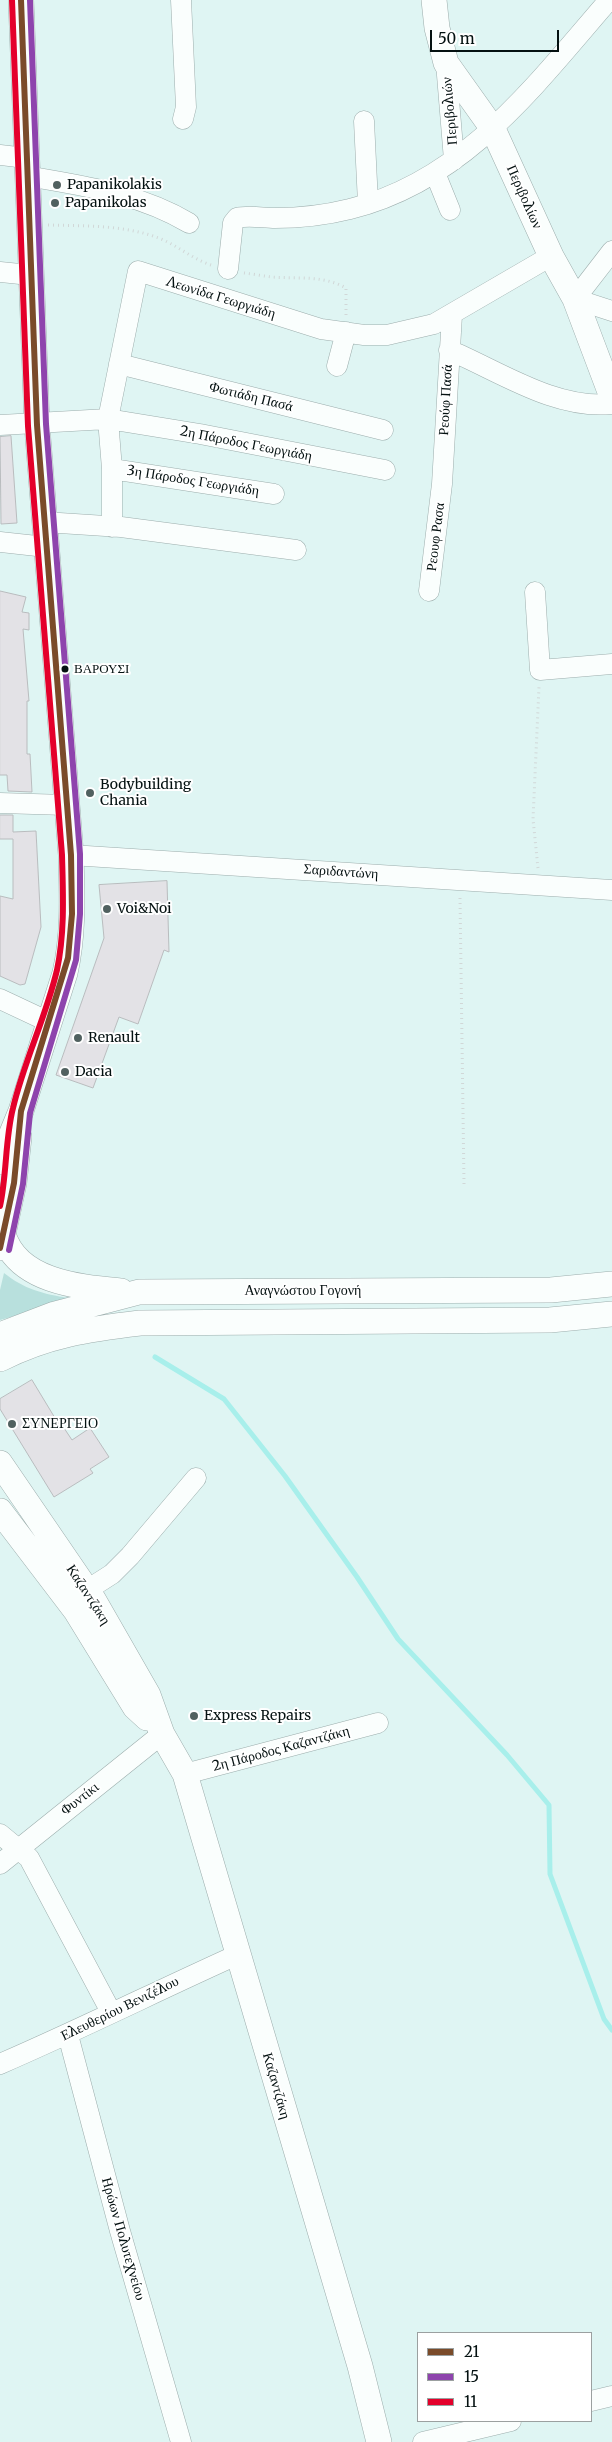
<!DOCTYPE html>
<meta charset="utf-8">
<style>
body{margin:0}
#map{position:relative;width:612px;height:2442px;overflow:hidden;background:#dff5f3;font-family:Merriweather,serif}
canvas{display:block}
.legend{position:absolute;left:417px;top:2332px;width:175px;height:90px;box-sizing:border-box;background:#fff;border:1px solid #9ba0a0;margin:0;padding:6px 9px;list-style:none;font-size:15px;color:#041111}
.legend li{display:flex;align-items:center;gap:10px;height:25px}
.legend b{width:25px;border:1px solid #9ba0a0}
.scale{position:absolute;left:430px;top:30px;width:129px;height:22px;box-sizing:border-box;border:2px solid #041111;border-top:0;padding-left:6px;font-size:15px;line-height:18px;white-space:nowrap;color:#041111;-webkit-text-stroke:4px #fff;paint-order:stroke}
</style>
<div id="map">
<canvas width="612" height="2442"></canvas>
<ul class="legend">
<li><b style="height:6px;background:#7a4b2a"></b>21</li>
<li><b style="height:6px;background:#8e44ad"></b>15</li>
<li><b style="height:6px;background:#e4002b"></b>11</li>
</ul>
<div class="scale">50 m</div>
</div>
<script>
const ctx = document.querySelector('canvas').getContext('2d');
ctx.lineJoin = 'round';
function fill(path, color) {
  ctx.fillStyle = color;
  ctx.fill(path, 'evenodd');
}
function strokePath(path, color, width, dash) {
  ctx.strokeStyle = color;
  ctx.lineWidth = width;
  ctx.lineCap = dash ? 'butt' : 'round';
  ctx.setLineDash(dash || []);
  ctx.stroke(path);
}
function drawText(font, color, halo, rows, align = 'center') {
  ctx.font = font + ' Merriweather,serif';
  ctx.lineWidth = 4;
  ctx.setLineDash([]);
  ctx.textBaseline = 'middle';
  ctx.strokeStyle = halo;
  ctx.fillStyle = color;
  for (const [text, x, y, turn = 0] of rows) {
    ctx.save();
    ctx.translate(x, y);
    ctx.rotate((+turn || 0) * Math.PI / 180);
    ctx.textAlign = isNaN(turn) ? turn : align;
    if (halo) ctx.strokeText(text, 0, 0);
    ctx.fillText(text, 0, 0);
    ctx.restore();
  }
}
fill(new Path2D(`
 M4,1273C24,1289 43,1294 69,1298V1301L0,1320V1290Z`), '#b8e0dd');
strokePath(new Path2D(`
 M155,1357L224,1399L285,1476L357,1577L398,1639L507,1755L549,1805L550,1874L604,2019L612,2030`), '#a8efeb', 5);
const building = new Path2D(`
 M11,436L17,523L1,524L0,437Z
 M0,591L26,597L22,612L29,613V630L23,629L29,701H27V754H30L32,792L8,791L7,775H0Z
 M0,815H13V832L36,831L41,927L25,984L20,985L0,976V896L13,899V839H0Z
 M167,881L169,952L164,950L138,1024L119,1017L93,1088L56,1075L104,938L99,885Z
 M32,1380L58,1423L60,1422L72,1440L90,1428L109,1457L90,1469L93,1473L54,1497L0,1409V1399Z`);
fill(building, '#e3e2e6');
strokePath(building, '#b9bcbe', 1);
const minor = new Path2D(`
 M181,0L186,107L183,119
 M446,63L454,160
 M364,121L368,203
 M0,155L26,158
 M435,173L450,210
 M27,176C83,186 139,193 189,223
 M612,251L575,299L612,311
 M228,269L233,223L237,218C248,215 263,218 275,218C300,218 326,215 350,209C465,181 536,84 609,0
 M0,272L30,275
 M449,350C499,371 555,410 612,404
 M119,364L383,430
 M337,366L346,332
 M0,425L108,419L138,271L321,329L364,335H387L434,324L551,256
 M112,469L274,494
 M44,522L121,527L296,550
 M112,527V469L108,419L200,434L385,470
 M0,542L46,547
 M429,591L442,484L452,315
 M535,592L540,670L612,664
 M0,803L66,805
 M71,855L612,890
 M0,999L49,1022
 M87,1590L112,1574L130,1556L196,1478
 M185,1774L378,1723
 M0,1834L29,1858L111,2012
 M0,1864L162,1734
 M68,2035L120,2231L181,2442
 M0,2064C81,2029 159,1990 239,1954
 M591,2401L612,2396
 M423,2442L511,2421`);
const major = new Path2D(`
 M434,0L437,28L446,63L493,129L551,256L575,299L612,397
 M0,1162L21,1111L65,973C74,933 72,895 71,855L37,425L21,0
 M3,1234C17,1282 79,1287 121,1291
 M0,1248L14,1183L19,1137
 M0,1335L55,1314L139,1292L551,1290L612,1284
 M0,1359C47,1335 89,1329 140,1323L550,1320L612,1314
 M0,1463L93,1599L148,1695L162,1734L185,1774L360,2366L379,2442
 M0,1511L76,1611L135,1707L147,1718`);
strokePath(minor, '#9cadac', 21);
strokePath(major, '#9cadac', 26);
strokePath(new Path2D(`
 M48,225C85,226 122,225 156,237C176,244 192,259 211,265
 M244,273C253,274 263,276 272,277C298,279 323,275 346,288V315
 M538,868L533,819L539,687
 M460,898L464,1184`), '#d1d7d7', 3, [1, 4]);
strokePath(minor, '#fafefd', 20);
strokePath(major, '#fafefd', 25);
strokePath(new Path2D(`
 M0,1248L14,1183L21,1111L68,958L72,914L71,855L37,425L21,0`), '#7a4b2a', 6);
strokePath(new Path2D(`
 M9,1250L23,1184L30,1113L76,960L80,914V854L46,424L30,0`), '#8e44ad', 6);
strokePath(new Path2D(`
 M0,1206C7,1174 5,1139 13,1108C24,1061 46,1017 57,970C65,932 63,893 62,855L28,426L12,0`), '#e4002b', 6);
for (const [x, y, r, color] of [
 [57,185,5,"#516160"],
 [55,203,5,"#516160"],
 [65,669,4.5,"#041111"],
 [90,793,5,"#516160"],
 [107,909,5,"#516160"],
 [78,1038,5,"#516160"],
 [65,1072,5,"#516160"],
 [12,1424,5,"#516160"],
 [194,1716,5,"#516160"]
]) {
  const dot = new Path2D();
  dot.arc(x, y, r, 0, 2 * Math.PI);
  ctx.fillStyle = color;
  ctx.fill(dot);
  strokePath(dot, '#fff', 2);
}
drawText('13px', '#041111', '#fff', [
 ["ΒΑΡΟΥΣΙ",74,669]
], 'left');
drawText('14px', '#041111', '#fff', [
 ["Περιβολιών",450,111,-95],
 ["Περιβολίων",524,197,66],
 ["Λεωνίδα Γεωργιάδη",221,298,17],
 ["Φωτιάδη Πασά",251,397,14],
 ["Ρεούφ Πασά",446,400,-87],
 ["2η Πάροδος Γεωργιάδη",246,444,11],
 ["3η Πάροδος Γεωργιάδη",193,481,9],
 ["Ρεουφ Ρασα",436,537,-83],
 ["Σαριδαντώνη",341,872,4],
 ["Αναγνώστου Γογονή",303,1291],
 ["Καζαντζάκη",88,1595,57],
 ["2η Πάροδος Καζαντζάκη",281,1749,-15],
 ["Φυντίκι",80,1799,-38],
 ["Ελευθερίου Βενιζέλου",120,2009,-26],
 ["Καζαντζάκη",276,2086,74],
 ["Ηρώων Πολυτεχνείου",123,2239,74]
]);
drawText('14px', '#041111', '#fff', [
 ["Papanikolakis",67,185],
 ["Papanikolas",65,203],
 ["Bodybuilding",100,785],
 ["Chania",100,801],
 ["Voi&Noi",117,909],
 ["Renault",88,1038],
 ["Dacia",75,1072],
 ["ΣΥΝΕΡΓΕΙΟ",22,1424],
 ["Express Repairs",204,1716]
], 'left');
</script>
